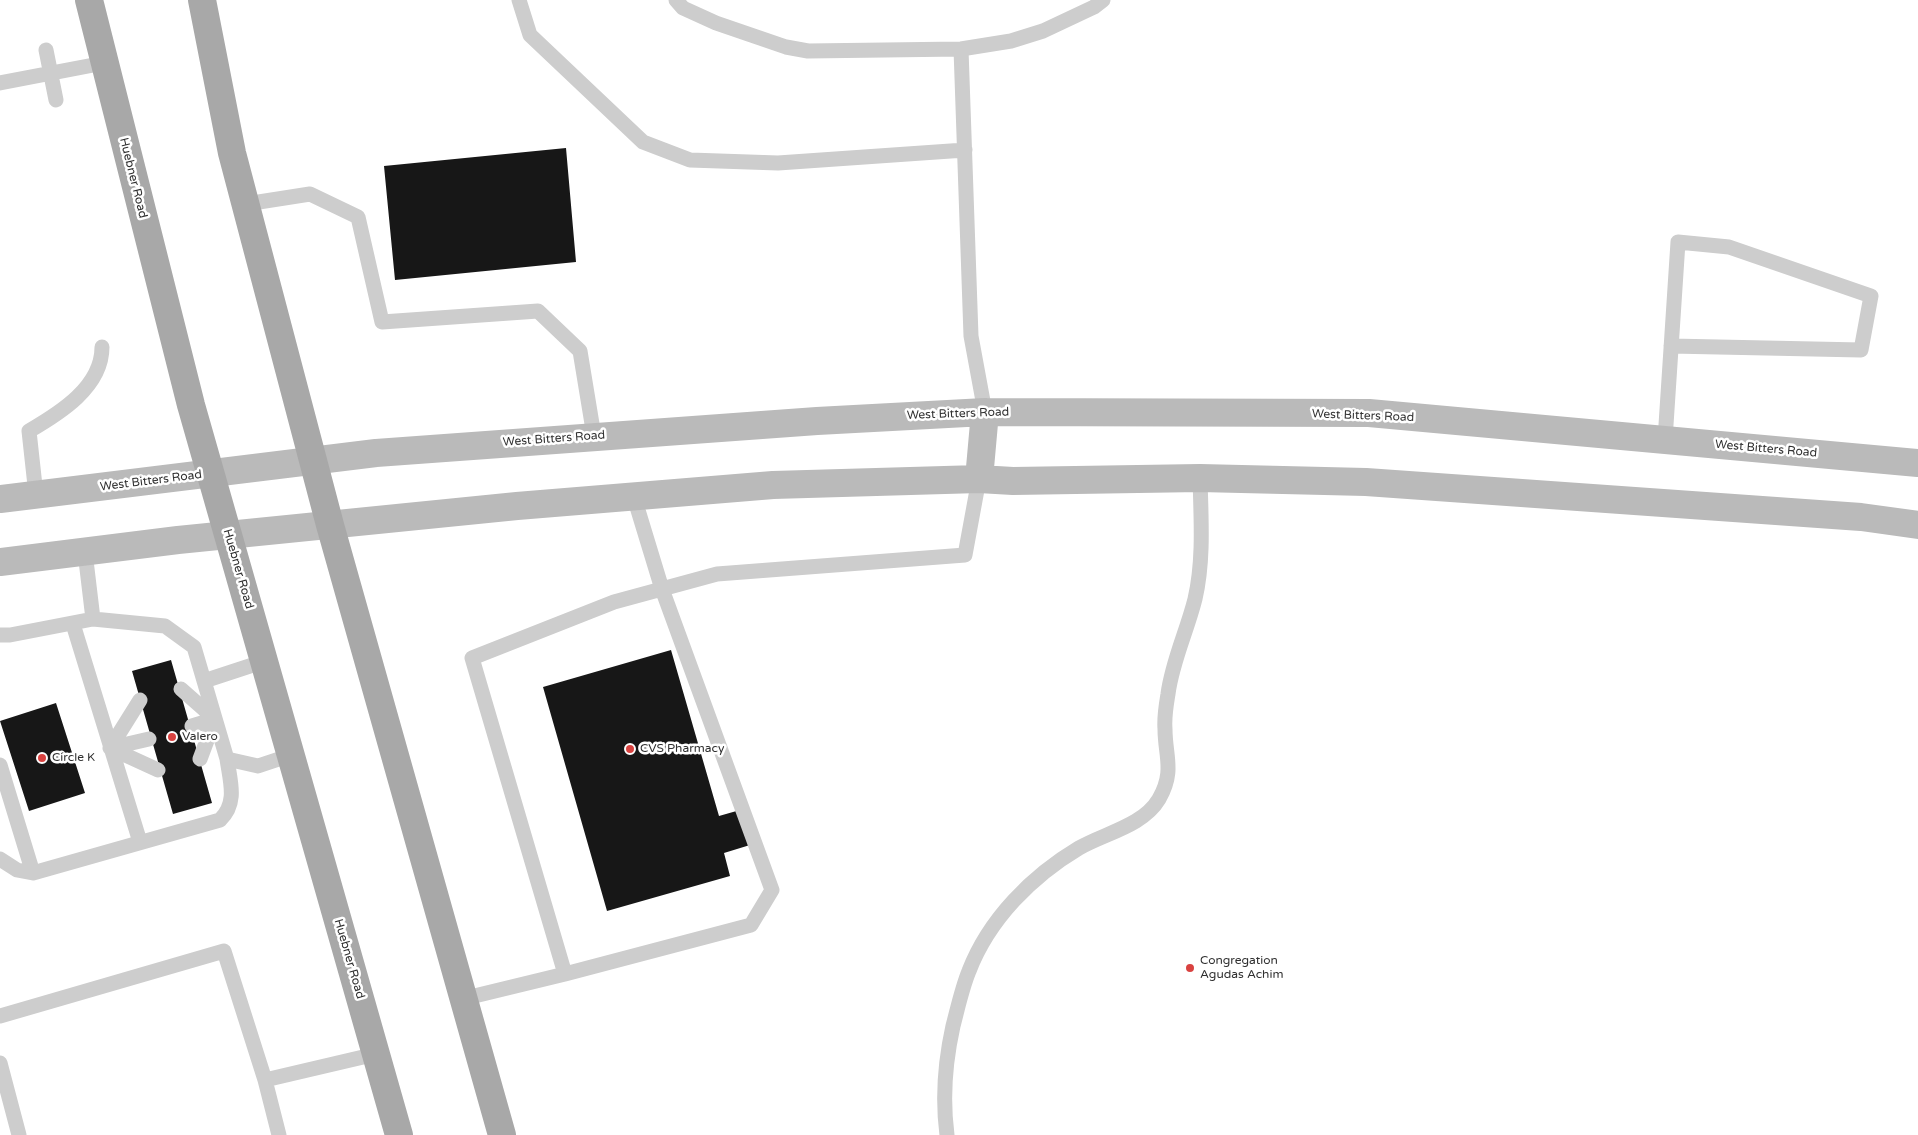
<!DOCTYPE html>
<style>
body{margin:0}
canvas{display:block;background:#fff}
</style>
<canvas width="1918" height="1135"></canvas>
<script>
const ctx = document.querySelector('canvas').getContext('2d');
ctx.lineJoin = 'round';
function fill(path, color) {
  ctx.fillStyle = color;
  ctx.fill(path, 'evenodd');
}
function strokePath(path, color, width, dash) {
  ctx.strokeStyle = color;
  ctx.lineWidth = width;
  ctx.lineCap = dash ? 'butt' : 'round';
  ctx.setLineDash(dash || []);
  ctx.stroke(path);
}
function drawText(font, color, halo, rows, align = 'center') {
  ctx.font = font + ' "Varela Round",sans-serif';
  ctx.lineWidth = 5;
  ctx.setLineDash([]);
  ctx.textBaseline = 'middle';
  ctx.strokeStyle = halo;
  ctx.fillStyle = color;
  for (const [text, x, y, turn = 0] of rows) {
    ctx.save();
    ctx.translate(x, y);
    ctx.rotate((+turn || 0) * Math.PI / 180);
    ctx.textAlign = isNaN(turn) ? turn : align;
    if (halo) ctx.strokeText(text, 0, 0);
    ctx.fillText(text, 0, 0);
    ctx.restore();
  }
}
fill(new Path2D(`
 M566,148L576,262L395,280L384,166Z
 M671,650L719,816L740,810L750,845L724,853L730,876L607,911L543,687Z
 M171,660L212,803L173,814L132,671Z
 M56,703L85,793L29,811L0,721Z`), '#171717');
strokePath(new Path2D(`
 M519,0L530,35L643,142L690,160L778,163L965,150
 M676,0L683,8L716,23L786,47L808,51L961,49L1011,41L1043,31L1094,7L1103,0
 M961,49L971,336L985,412
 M46,50L56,100
 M0,83L104,63
 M246,204L310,194L358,217L382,322L538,311L580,351L594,436
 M1665,440L1678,242L1729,247L1871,296L1861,350L1671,346
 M36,495L29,431C60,413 102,387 102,347
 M85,552L93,619
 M73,624L140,842
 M0,635H10L93,619L165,626L194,647L227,759L258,766L291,755
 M204,681L265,661
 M181,689L215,719
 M192,726L215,719
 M110,748L140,700
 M110,748L158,770
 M110,748L149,739
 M200,759L215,719
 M0,765L33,873
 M0,859L17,870L33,873L220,820C238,803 230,781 227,759
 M565,974L751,925L772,890L662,589L634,497
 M462,999L565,974L472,658L614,602L717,574L965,555L979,479
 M0,1016L224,951L265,1080L279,1135
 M0,1063L19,1135
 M265,1080L376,1054
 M947,1135C942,1097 945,1062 953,1026C958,1007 962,988 969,971C989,919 1032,876 1079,848C1105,833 1143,826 1159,799C1175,771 1165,756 1165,729C1164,717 1166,706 1168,694C1172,662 1187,631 1195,599C1204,560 1201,518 1200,478`), '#cdcdcd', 15);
strokePath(new Path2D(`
 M979,479L985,412
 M0,499L376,453L817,421L985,412L1369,413L1918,463
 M0,562L178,540L517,506L773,485L979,479L1013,481L1200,478L1366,482L1861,517L1918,525`), '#bababa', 28);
strokePath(new Path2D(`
 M89,0L191,405L399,1135
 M202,0L232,153L330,525L502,1135`), '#a8a8a8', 28);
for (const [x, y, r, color] of [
 [172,737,5,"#d94240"],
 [630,749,5,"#d94240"],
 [42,758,5,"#d94240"],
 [1190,968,5,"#d94240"]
]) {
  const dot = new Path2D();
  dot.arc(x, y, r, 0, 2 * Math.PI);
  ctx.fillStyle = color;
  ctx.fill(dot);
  strokePath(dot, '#fff', 2);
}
drawText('12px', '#303030', '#fff', [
 ["Huebner Road",133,178,76],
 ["West Bitters Road",958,414,-2],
 ["West Bitters Road",1363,416,2],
 ["West Bitters Road",554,439,-4],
 ["West Bitters Road",1766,449,5],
 ["West Bitters Road",151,481,-7],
 ["Huebner Road",238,569,74],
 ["Huebner Road",349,959,74]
]);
drawText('12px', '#303030', '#fff', [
 ["Valero",182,737],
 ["CVS Pharmacy",640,749],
 ["Circle K",52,758],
 ["Congregation",1200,961],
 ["Agudas Achim",1200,975]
], 'left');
</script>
